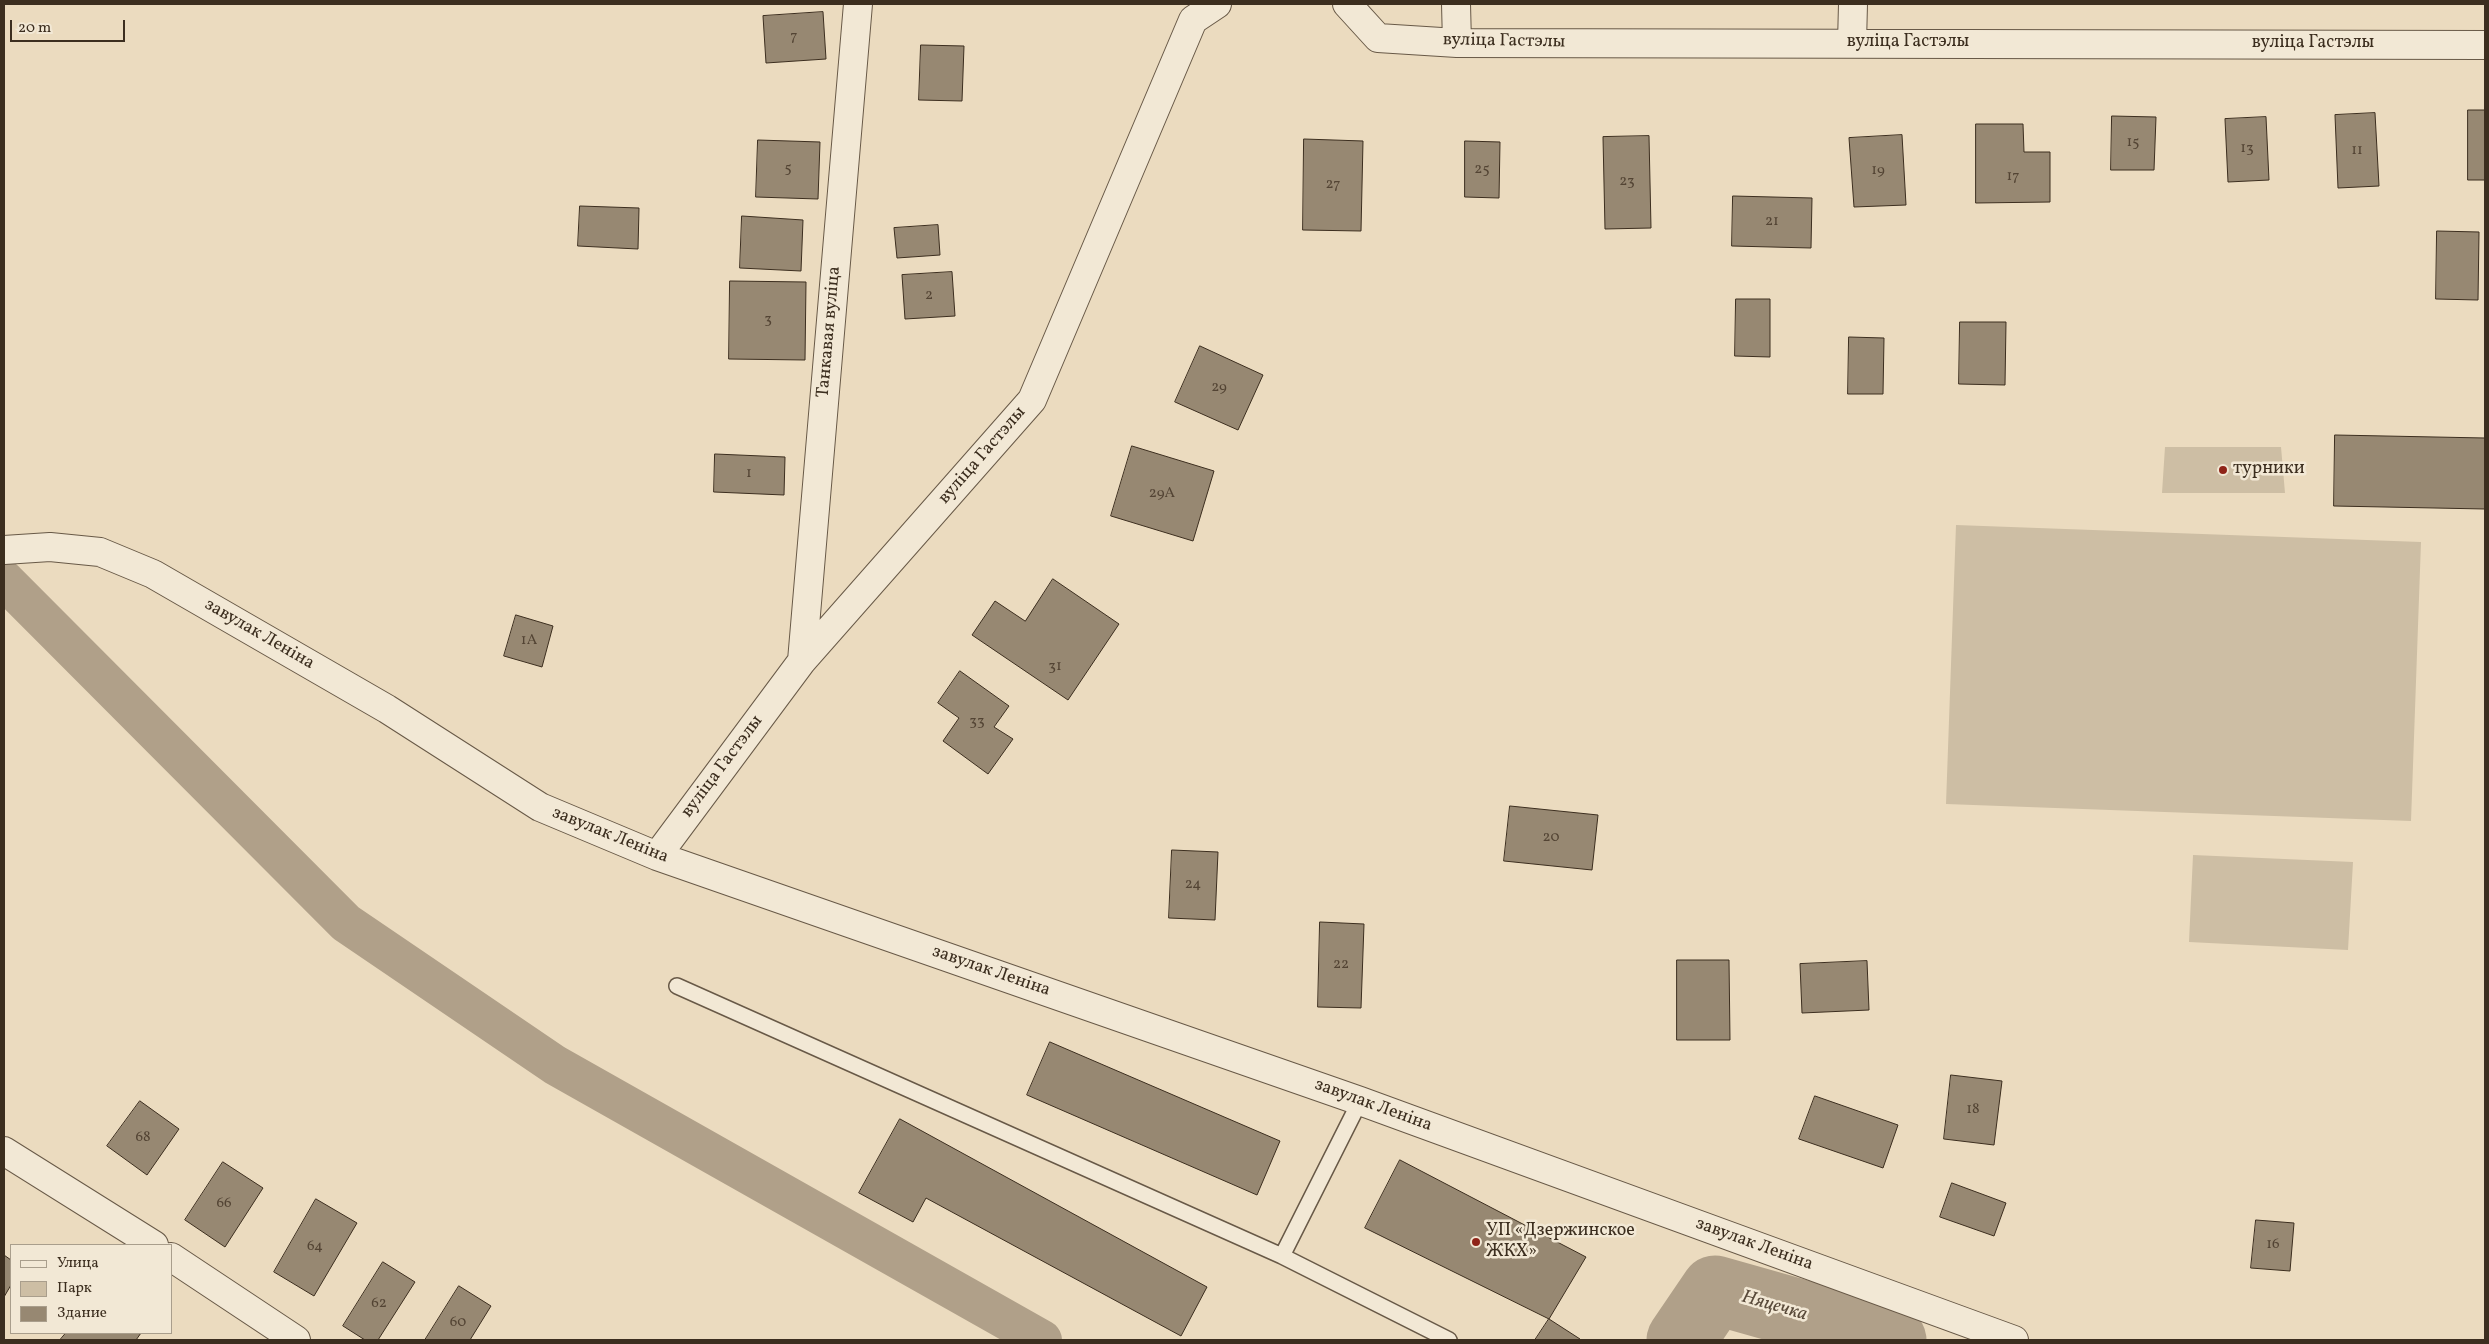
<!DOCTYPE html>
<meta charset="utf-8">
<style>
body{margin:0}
#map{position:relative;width:2489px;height:1344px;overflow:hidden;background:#ebdbbf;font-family:Vollkorn,serif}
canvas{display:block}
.frame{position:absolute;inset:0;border:5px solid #3c2e1f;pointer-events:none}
.legend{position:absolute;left:10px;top:1244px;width:162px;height:90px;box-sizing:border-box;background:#f2e8d5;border:1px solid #a99e8c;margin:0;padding:6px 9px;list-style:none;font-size:15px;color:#3c2e1f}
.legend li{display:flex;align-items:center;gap:10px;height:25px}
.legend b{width:25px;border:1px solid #a99e8c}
.scale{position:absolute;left:10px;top:20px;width:115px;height:22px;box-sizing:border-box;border:2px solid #3c2e1f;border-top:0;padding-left:6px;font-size:15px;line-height:18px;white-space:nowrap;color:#3c2e1f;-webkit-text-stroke:4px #f2e8d5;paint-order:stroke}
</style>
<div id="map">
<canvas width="2489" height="1344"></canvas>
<div class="frame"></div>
<ul class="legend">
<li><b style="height:6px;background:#f2e8d5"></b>Улица</li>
<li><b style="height:14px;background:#cdbea4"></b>Парк</li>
<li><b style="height:14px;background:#978872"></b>Здание</li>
</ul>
<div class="scale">20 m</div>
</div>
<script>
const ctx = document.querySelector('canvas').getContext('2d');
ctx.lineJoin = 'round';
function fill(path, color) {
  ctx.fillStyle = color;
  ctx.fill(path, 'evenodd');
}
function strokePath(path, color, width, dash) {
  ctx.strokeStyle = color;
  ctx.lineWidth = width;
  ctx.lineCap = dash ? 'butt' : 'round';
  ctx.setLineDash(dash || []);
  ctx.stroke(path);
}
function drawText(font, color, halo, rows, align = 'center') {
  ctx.font = font + ' Vollkorn,serif';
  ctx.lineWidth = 5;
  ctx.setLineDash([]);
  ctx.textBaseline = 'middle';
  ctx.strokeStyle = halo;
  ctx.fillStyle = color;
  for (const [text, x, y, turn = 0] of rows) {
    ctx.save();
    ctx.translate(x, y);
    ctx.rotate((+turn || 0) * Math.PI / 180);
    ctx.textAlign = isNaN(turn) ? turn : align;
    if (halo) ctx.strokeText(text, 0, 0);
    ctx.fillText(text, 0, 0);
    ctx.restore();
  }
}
fill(new Path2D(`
 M2165,447H2281L2285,493H2162Z
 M1956,525L2421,542L2411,821L1946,804Z
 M2193,855L2353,862L2348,950L2189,942Z`), '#cdbea4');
strokePath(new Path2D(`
 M4,580L346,923L555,1065L1042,1340`), '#b0a089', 40);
strokePath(new Path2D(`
 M1681,1340L1715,1290L1892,1340`), '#b0a089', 69);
const building = new Path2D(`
 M823,12L826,59L766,63L763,16Z
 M921,45L964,46L962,101L919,100Z
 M2468,110H2485V180H2468Z
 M2375,113L2379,186L2338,188L2335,115Z
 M2112,116L2156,117L2154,170H2111Z
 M2266,117L2269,180L2228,182L2225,119Z
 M1976,124H2023L2024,152H2050V202L1976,203Z
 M1902,135L1906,205L1854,207L1849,138Z
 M1649,136L1651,228L1605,229L1603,137Z
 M1304,139L1363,141L1361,231L1303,230Z
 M758,140L820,142L818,199L756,197Z
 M1465,141L1500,142L1499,198L1465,197Z
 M1733,196L1812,198L1811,248L1732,246Z
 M580,206L639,208L638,249L578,246Z
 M742,216L803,220L801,271L740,268Z
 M938,225L940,255L897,258L894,228Z
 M2437,231L2479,232L2478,300L2436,299Z
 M952,272L955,316L905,319L902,275Z
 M730,281L806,282L805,360L729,359Z
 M1736,299H1770V357L1735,356Z
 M1960,322H2006L2005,385L1959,384Z
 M1849,337L1884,338L1883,394H1848Z
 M1200,346L1263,375L1238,430L1175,402Z
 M2335,435L2485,438V509L2334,506Z
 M1132,446L1214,471L1193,541L1111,516Z
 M715,454L785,457L784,495L714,492Z
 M1053,579L1119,624L1068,700L972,635L995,601L1025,621Z
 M516,615L553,626L542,667L504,656Z
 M960,671L1009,706L994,727L1013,739L988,774L943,741L959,718L938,703Z
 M1510,806L1598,815L1592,870L1504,861Z
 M1172,850L1218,852L1215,920L1169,918Z
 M1320,922L1364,924L1361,1008L1318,1007Z
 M1677,960H1729L1730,1040H1677Z
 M1867,961L1869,1010L1802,1013L1800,964Z
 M1050,1042L1280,1141L1257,1195L1027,1095Z
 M1951,1075L2002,1081L1994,1145L1944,1139Z
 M1815,1096L1898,1125L1883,1168L1799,1139Z
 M140,1101L179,1129L147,1175L107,1146Z
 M900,1119L1207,1287L1181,1336L926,1198L913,1222L859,1193Z
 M1400,1160L1586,1257L1549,1319L1365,1228Z
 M223,1162L263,1188L225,1247L185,1220Z
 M1952,1183L2006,1203L1994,1236L1940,1217Z
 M316,1199L357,1223L314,1296L274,1272Z
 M2256,1220L2294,1223L2290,1271L2251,1268Z
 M4,1255L11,1260V1285L4,1297Z
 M383,1262L415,1282L378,1340H365L343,1326Z
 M459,1286L491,1306L470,1340H425Z
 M1549,1319L1580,1339L1579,1340H1535Z
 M66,1333H141L136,1340H60Z`);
fill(building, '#978872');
strokePath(building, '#3c2e1f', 1);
const service = new Path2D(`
 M677,986L1282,1256L1449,1340
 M1282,1256L1360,1101`);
const minor = new Path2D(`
 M1347,4L1378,38L1457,43L2485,45
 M1456,4L1457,43
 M1852,43L1853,4
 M4,550L50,547L100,552L153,574L387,709L540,807L657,856L1360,1101L2014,1340
 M802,661L858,4
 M657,856L802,661L1032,400L1193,20L1217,4`);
const tertiary = new Path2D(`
 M4,1151L154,1245
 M171,1257L296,1340`);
strokePath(service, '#685947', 18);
strokePath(minor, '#685947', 30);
strokePath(tertiary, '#685947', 30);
strokePath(service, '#f2e8d5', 15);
strokePath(minor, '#f2e8d5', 28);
strokePath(tertiary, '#f2e8d5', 28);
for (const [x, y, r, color] of [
 [2223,470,5,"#8f2418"],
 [1476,1242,5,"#8f2418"]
]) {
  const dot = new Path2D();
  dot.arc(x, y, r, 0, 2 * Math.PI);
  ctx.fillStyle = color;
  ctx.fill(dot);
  strokePath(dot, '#f2e8d5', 2);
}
drawText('15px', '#534434', null, [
 ["7",794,37],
 ["15",2133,143],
 ["13",2247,149],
 ["11",2357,151],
 ["5",788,169],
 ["25",1482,170],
 ["19",1878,171],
 ["17",2013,177],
 ["23",1627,182],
 ["27",1333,185],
 ["21",1772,222],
 ["2",929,296],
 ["3",768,320],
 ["29",1219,388],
 ["1",749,474],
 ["29А",1162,494],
 ["1А",529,641],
 ["31",1055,667],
 ["33",977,722],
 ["20",1551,838],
 ["24",1193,885],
 ["22",1341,965],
 ["18",1973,1110],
 ["68",143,1138],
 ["66",224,1204],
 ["16",2273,1245],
 ["64",315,1247],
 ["62",379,1304],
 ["60",458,1323]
]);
drawText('18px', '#3c2e1f', '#f2e8d5', [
 ["вуліца Гастэлы",1504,42,1],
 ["вуліца Гастэлы",1908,43],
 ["вуліца Гастэлы",2313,44],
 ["Танкавая вуліца",830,332,-85],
 ["вуліца Гастэлы",983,456,-49],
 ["завулак Леніна",259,635,30],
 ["вуліца Гастэлы",723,767,-53],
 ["завулак Леніна",610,836,22],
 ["завулак Леніна",991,972,19],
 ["завулак Леніна",1373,1106,20],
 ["завулак Леніна",1754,1245,20]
]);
drawText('18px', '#3c2e1f', '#f2e8d5', [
 ["турники",2233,470],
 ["УП «Дзержинское",1486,1232],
 ["ЖКХ»",1486,1253]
], 'left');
drawText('italic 19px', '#594a3a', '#f2e8d5', [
 ["Няцечка",1774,1307,16]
]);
</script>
